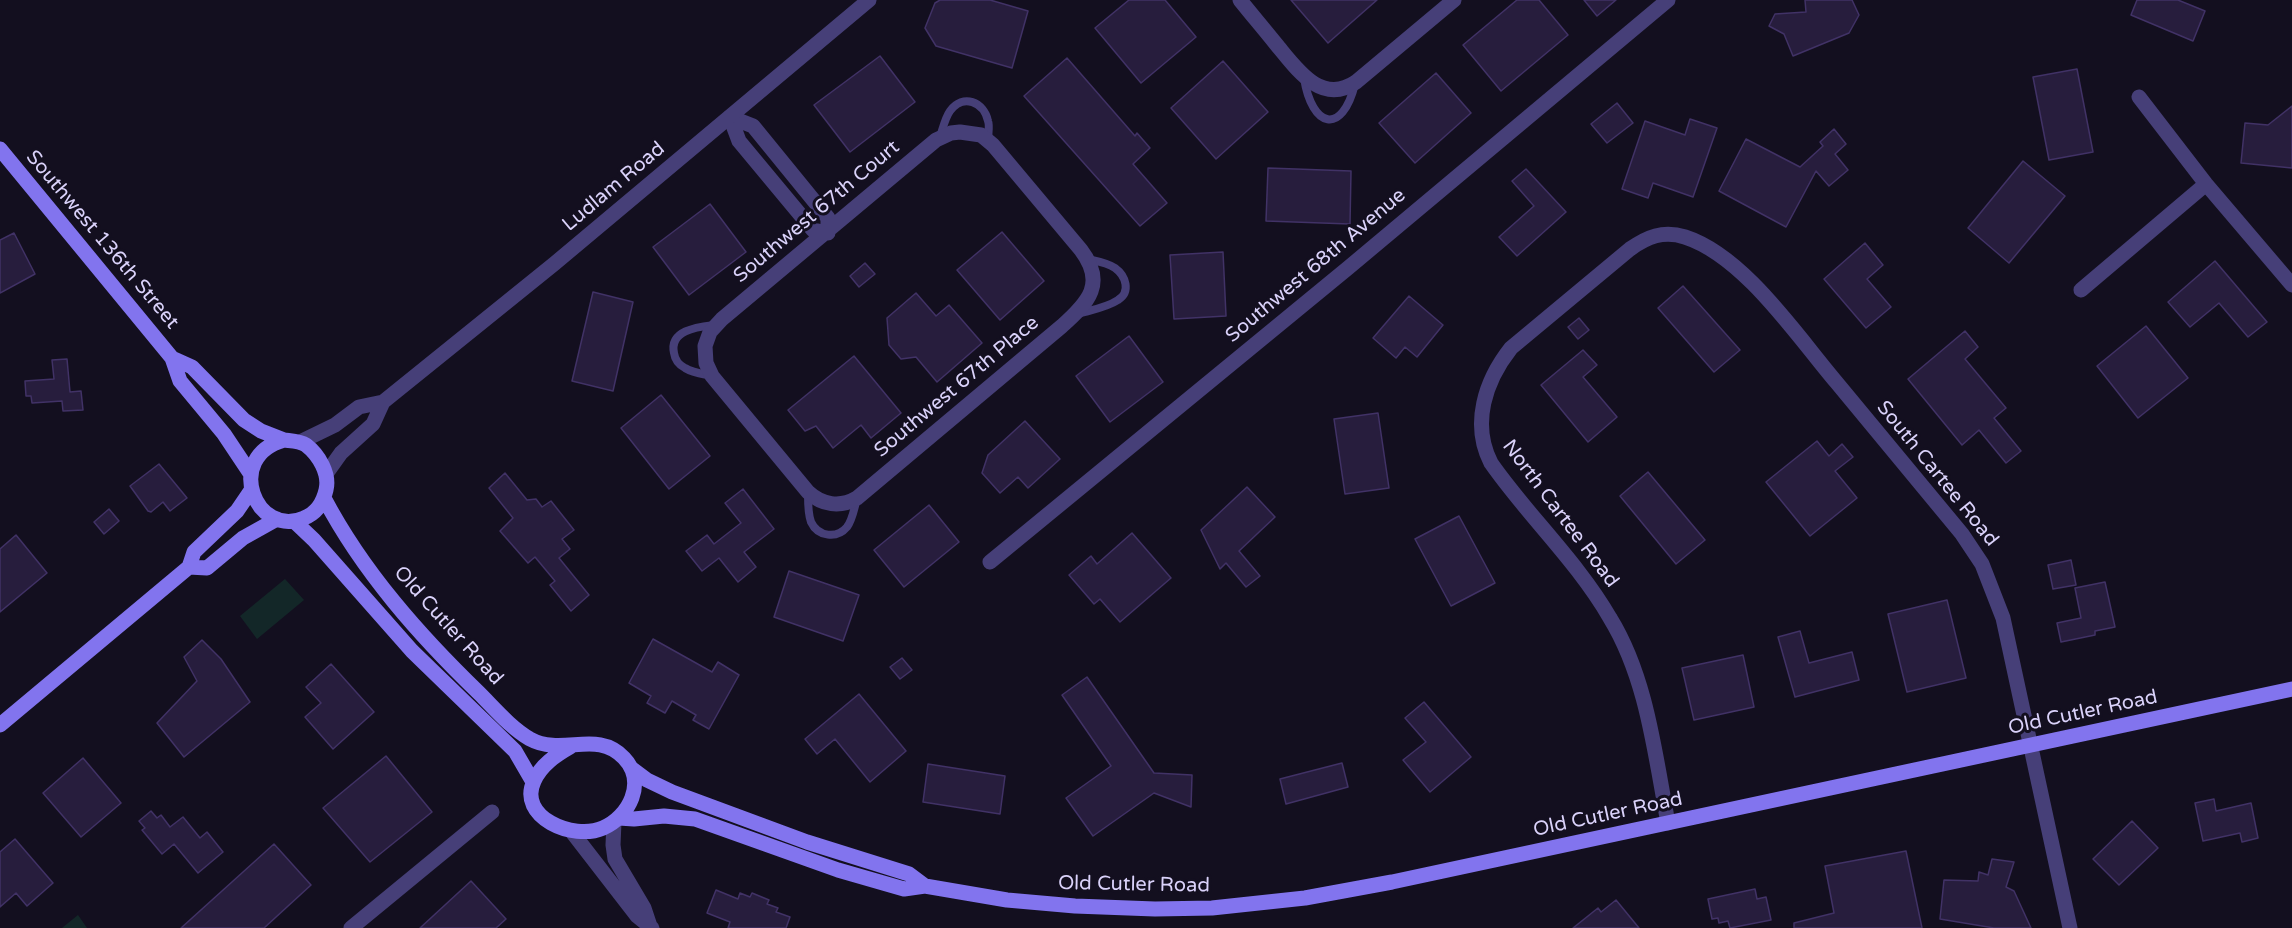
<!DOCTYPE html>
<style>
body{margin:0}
canvas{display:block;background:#130f1f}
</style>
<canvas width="2292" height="928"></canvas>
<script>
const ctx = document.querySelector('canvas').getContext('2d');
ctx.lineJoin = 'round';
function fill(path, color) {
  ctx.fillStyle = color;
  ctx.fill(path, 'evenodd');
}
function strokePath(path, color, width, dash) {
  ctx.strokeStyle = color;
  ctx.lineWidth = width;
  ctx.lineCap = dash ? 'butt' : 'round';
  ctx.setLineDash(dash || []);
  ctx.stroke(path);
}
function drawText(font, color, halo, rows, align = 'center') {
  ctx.font = font + ' "Varela Round",sans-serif';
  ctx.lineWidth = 6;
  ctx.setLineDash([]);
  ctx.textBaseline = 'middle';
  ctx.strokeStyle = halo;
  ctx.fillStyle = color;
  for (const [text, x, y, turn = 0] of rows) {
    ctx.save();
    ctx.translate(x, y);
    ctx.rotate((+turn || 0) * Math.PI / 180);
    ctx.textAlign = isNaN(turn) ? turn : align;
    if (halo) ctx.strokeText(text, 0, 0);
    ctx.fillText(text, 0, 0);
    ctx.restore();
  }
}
fill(new Path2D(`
 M285,579L304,600L257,639L240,616Z
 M78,915L87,928H62Z`), '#132728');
const building = new Path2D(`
 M940,0H990L1028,11L1012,68L936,46L925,28L935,3Z
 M1129,0H1165L1196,37L1141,83L1095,28Z
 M1291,0H1377L1328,43Z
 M1517,0H1539L1568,35L1501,91L1463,45Z
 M1584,0H1616L1597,16Z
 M1805,0H1852L1859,15L1849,33L1793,56L1784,34L1769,26L1775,14L1806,12Z
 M2137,0H2178L2205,11L2193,41L2131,15Z
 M880,56L915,102L850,152L814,105Z
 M1067,58L1135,136L1137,133L1150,148L1133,164L1167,203L1140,226L1024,96Z
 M1223,61L1268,112L1216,159L1171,108Z
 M2077,69L2093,152L2049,160L2033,77Z
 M1436,73L1471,113L1415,163L1379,123Z
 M1617,103L1633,123L1607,143L1591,124Z
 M2292,106V168L2241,163L2245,123L2268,125Z
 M1690,119L1717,128L1693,197L1653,183L1648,198L1622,189L1645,121L1685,135Z
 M1834,129L1846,144L1835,154L1848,170L1829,186L1816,171L1786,227L1719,191L1746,139L1800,167L1823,146L1820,142Z
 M2023,161L2065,196L2009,263L1968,228Z
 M1268,168L1351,171L1350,224L1266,221Z
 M1526,169L1566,212L1517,256L1499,237L1534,206L1512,181Z
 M710,204L746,252L689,295L653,247Z
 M1002,232L1044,281L1000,320L957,270Z
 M14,233L35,274L0,293V240Z
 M1865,243L1883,265L1867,279L1891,307L1866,328L1824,279Z
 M1223,252L1226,316L1174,319L1170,255Z
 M2215,261L2267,322L2248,337L2219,303L2190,327L2168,302Z
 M865,263L875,274L859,287L850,276Z
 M1683,286L1740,350L1714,372L1658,308Z
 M593,292L633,302L613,391L572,381Z
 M916,293L936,316L949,305L982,343L937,382L916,357L901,359L889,345L887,318Z
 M1409,296L1443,325L1417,357L1405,347L1396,358L1373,338Z
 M1579,318L1589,330L1578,339L1568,327Z
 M2146,326L2188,378L2138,418L2097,366Z
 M1965,331L1978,347L1965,359L2006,408L1994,418L2021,451L2006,463L1979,430L1962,445L1908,379Z
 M1129,336L1163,382L1110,422L1076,376Z
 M1583,350L1597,365L1583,377L1617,417L1588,442L1541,385Z
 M854,356L901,413L871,438L861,425L833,448L816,426L805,431L788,410Z
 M67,359L70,392L81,391L83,410L63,411L62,401L32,403L31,396H26L25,381L54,379L52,360Z
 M661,395L710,456L669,489L621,428Z
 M1378,413L1389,488L1345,494L1334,419Z
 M1025,421L1060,459L1028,488L1018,477L1000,493L982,473L988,455Z
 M1817,441L1829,456L1842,444L1853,457L1835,471L1857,498L1810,536L1766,482Z
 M159,464L187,498L170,511L163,502L151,512L148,511L130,486Z
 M1648,472L1705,540L1676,564L1620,496Z
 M505,473L527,500L536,499L542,507L551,501L574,530L562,539L570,549L559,558L589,595L571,611L550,585L555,581L535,557L528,563L500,531L513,518L489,488Z
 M1247,487L1275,517L1239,551L1260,576L1246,587L1226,563L1220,569L1201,530Z
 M743,489L774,529L744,552L756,567L738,582L719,558L702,571L686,551L707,535L714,544L741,523L725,503Z
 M929,505L959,542L904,587L874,550Z
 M109,509L119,521L104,534L94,522Z
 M1459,516L1495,583L1451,606L1415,539Z
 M1132,533L1171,578L1120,622L1100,599L1094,604L1069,575L1091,556L1097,564Z
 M16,535L47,573L0,612V549Z
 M2071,560L2076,585L2053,589L2048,565Z
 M789,571L859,595L843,641L774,617Z
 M2105,582L2115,627L2095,631V635L2061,642L2057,623L2081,618L2075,588Z
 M1947,600L1966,678L1907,692L1888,614Z
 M1800,631L1809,663L1852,652L1859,680L1795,697L1778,637Z
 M653,639L712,672L718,662L739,675L709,729L693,720L696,715L672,701L665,713L647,703L651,696L629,683Z
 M202,640L221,659L250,702L184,757L157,723L197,681L184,657Z
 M1743,655L1754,707L1694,720L1682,668Z
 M902,658L912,670L900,679L890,667Z
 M331,664L374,712L333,749L305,717L321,703L306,687Z
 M1087,677L1154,773L1192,775L1191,807L1154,793L1093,836L1066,798L1111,766L1062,695Z
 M859,694L906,751L870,782L835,739L817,754L805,739Z
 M1424,702L1471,757L1430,792L1403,760L1426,742L1405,718Z
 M386,756L432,812L370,862L323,808Z
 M83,758L121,803L81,837L43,793Z
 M1342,763L1348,787L1286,804L1280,779Z
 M928,764L1005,776L1000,814L923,802Z
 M2214,799L2216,811L2251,803L2258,838L2242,842L2240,833L2203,841L2195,803Z
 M151,811L157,818L161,815L170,827L183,817L200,838L207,832L223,852L198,873L174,844L162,854L142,830L145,828L139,821Z
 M2132,821L2158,848L2119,885L2093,859Z
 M15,839L53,883L27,906L16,893L0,907V852Z
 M274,844L311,885L264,928H181Z
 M1906,851L1922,928H1794V923L1834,913L1825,866Z
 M1992,859L2014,862L2006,887L2014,891L2031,928H1994L1940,919L1944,880L1978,881L1979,872L1988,875Z
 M471,881L506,919L496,928H420Z
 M1755,889L1757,899L1766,897L1771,920L1730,928L1728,921L1719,923L1718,918L1712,919L1708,899Z
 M716,890L738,899L740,893L750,897L752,893L769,900L767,904L778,908L776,912L790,917L786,928H728L730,922L707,913Z
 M1616,900L1639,928H1573L1598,908L1601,912Z`);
fill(building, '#271d3d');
strokePath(building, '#413266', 1.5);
strokePath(new Path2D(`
 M1304,78C1312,128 1342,136 1355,84
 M940,137C943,128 945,118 950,111C963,93 984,102 988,121C990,126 988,134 988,140
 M1077,314C1091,310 1106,308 1118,300C1131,292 1126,276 1115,268C1108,263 1097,261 1088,259
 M712,376C703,374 693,373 685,368C679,365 675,360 674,353C669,330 698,327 714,325
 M808,494C808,503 808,514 811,522C818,537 837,539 847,527C853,519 854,508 857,499`), '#463f78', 8);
strokePath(new Path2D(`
 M1240,0C1252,15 1264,29 1276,44C1296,68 1321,106 1356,82L1454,0
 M2139,97L2206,184L2292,285
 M730,117L753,126L828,218V233L813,230L739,141Z
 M960,132L981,135L993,145L1081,250C1106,283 1089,302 1062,326L857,498C840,508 822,505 808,492L712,376L706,363L705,346L710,332L722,319L936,140L951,133Z
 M2081,290L2206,184
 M990,562L1348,268L1668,0
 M1668,823C1655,755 1647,678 1610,618C1577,561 1528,516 1491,463C1471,424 1485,381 1511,348L1630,249C1647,237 1663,230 1685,237C1744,256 1797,336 1837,383C1878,433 1920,483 1962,534L1982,564L2003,618L2070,928
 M351,928L492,812`), '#463f78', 15);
strokePath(new Path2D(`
 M300,442L335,425L359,407L383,402
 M326,474L341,453L373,424L383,402L554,264L869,0
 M614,822L613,845L615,859L644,908L650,926
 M572,832L637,916L652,928`), '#463f78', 15);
strokePath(new Path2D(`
 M0,149L172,358L180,381L224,434L250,473
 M172,358L192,367L244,420L261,431L284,440
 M284,440C292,441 300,441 306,445C319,455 330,474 326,490C323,503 317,513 304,518C256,539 223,457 284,440Z
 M324,498C363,572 420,636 479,693C495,709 511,728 530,739C563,757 597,729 624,758C647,782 629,817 603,828C573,841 517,817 534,781C541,765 556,755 570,747
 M294,521L314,540L412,651L515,751L533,782
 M189,567L207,568L243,538L277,519
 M0,725L189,567L194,552L237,511L252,489
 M631,768L647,780L672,792L807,842L909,874L925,886
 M619,818L634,819L664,816L695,819L838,870L904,889L925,886L1007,900L1075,906L1155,909L1212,908L1305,898L1392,882L2292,689`), '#8274ee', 15);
drawText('20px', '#dad2fa', '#130f1f', [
 ["Ludlam Road",614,187,-40],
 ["Southwest 67th Court",817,212,-40],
 ["Southwest 136th Street",102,240,50],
 ["Southwest 68th Avenue",1316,266,-40],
 ["Southwest 67th Place",957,387,-40],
 ["South Cartee Road",1937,474,51],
 ["North Cartee Road",1560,514,53],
 ["Old Cutler Road",448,626,48],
 ["Old Cutler Road",2083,713,-12],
 ["Old Cutler Road",1608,815,-12],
 ["Old Cutler Road",1134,885,1]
]);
</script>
